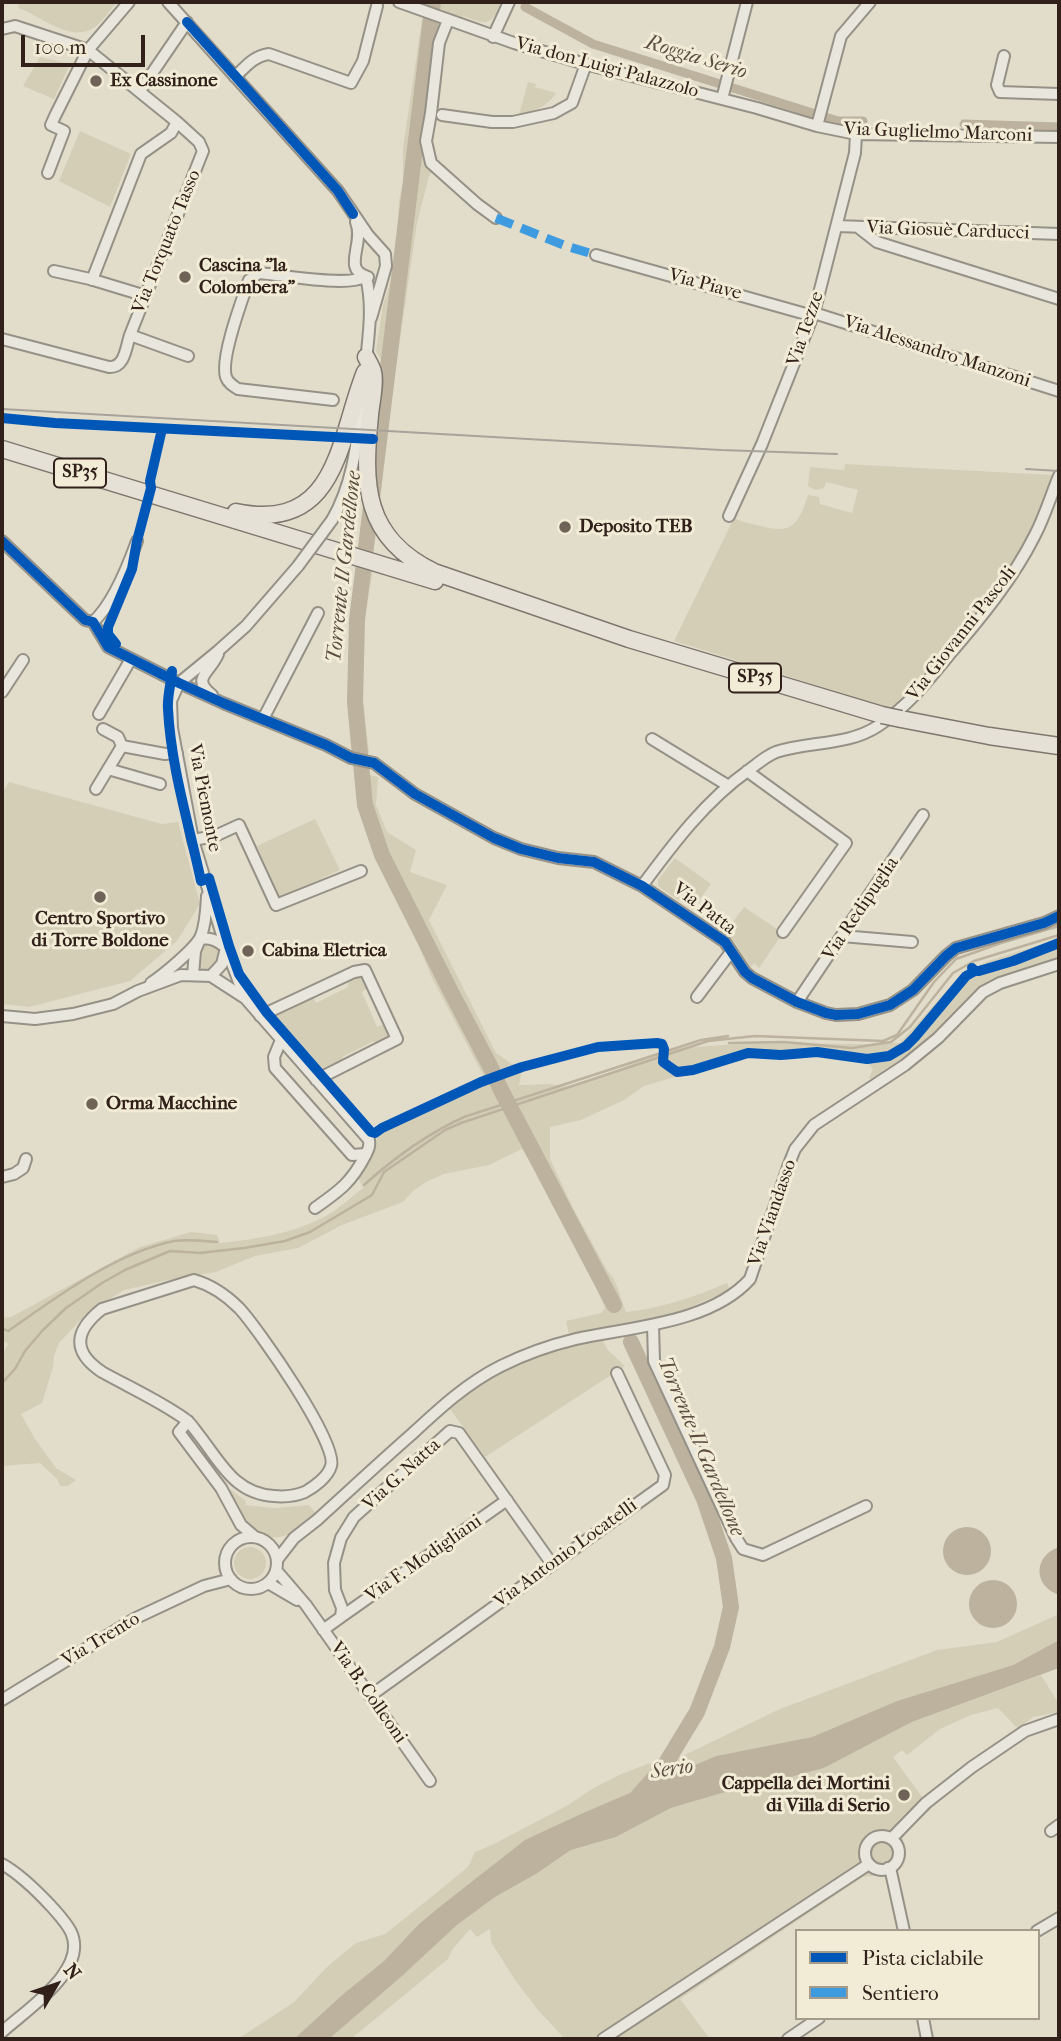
<!DOCTYPE html>
<meta charset="utf-8">
<style>
body{margin:0}
#map{position:relative;width:1061px;height:2041px;overflow:hidden;background:#e2ddcb;font-family:"IM FELL French Canon",serif}
canvas{display:block}
.frame{position:absolute;inset:0;border:4px solid #31211a;pointer-events:none}
.legend{position:absolute;left:795px;top:1929px;width:245px;height:91px;box-sizing:border-box;background:#f2ecd7;border:2px solid #a59b8b;margin:0;padding:9px 12px;list-style:none;font-size:21px;color:#31211a}
.legend li{display:flex;align-items:center;gap:14px;height:35px}
.legend b{width:35px;border:2px solid #a59b8b}
.north{position:absolute;left:21px;top:1950px;width:70px;height:70px;-webkit-text-stroke:5px #f2ecd7;paint-order:stroke;rotate:51deg;font-size:19px;font-weight:700;line-height:28px;text-align:center;color:#31211a}
.north::after{content:'';display:block;margin:auto;width:24px;height:32px;background:#31211a;clip-path:polygon(50% 0,100% 100%,50% 72%,0 100%)}
.scale{position:absolute;left:21px;top:35px;width:124px;height:32px;box-sizing:border-box;border:4px solid #31211a;border-top:0;padding-left:9px;font-size:21px;line-height:24px;white-space:nowrap;color:#31211a;-webkit-text-stroke:5px #f2ecd7;paint-order:stroke}
</style>
<div id="map">
<canvas width="1061" height="2041"></canvas>
<div class="frame"></div>
<ul class="legend">
<li><b style="height:9px;background:#0057b8"></b>Pista ciclabile</li>
<li><b style="height:9px;background:#3e9bdf"></b>Sentiero</li>
</ul>
<div class="north">N</div>
<div class="scale">100 m</div>
</div>
<script>
const ctx = document.querySelector('canvas').getContext('2d');
ctx.lineJoin = 'round';
function fill(path, color) {
  ctx.fillStyle = color;
  ctx.fill(path, 'evenodd');
}
function strokePath(path, color, width, dash) {
  ctx.strokeStyle = color;
  ctx.lineWidth = width;
  ctx.lineCap = dash ? 'butt' : 'round';
  ctx.setLineDash(dash || []);
  ctx.stroke(path);
}
function drawText(font, color, halo, rows, align = 'center') {
  ctx.font = font + ' "IM FELL French Canon",serif';
  ctx.lineWidth = 6;
  ctx.setLineDash([]);
  ctx.textBaseline = 'middle';
  ctx.strokeStyle = halo;
  ctx.fillStyle = color;
  for (const [text, x, y, turn = 0] of rows) {
    ctx.save();
    ctx.translate(x, y);
    ctx.rotate((+turn || 0) * Math.PI / 180);
    ctx.textAlign = isNaN(turn) ? turn : align;
    if (halo) ctx.strokeText(text, 0, 0);
    ctx.fillText(text, 0, 0);
    ctx.restore();
  }
}
fill(new Path2D(`
 M19,2H117C110,10 103,21 95,27C70,44 42,16 18,8Z
 M424,2H501C491,27 487,25 463,16V18Z
 M422,19L440,24L425,146L433,170L429,176L417,223L387,429L377,428L384,365L376,351L383,305L395,268L399,201L403,181V148Z
 M40,57L70,64L54,99L23,86Z
 M528,82L536,84L535,87L556,93C547,107 535,111 519,114Z
 M80,131L131,154L110,207L59,181Z
 M845,464L1053,475C1052,487 1045,499 1040,510C1006,586 951,653 890,708L674,641L734,518C742,522 752,524 761,526C793,535 799,523 808,495L819,497L820,504L852,513L858,490L826,482L824,488L815,490L808,486L810,467L844,470Z
 M359,566L373,570L363,628V700L369,753L351,748L347,698Z
 M357,772L378,777L376,805L387,832L416,850L410,872L447,885L429,920L496,1053L512,1064L523,1065L519,1085L550,1084L573,1087L670,1049L750,1043L869,1044L881,1042L900,1043L961,974L988,961L1052,941L1059,936V956L1030,969L980,999L923,1060L874,1083L869,1077L873,1069L868,1063L806,1055L784,1057L765,1055L712,1066L644,1086L624,1100L581,1120L550,1127V1159L573,1208L607,1270L615,1281L626,1312C662,1308 694,1297 727,1283L730,1290L676,1313L569,1334L566,1321L601,1313L605,1308L589,1271L551,1203L546,1188L522,1149L489,1165L444,1174L426,1182L413,1191L403,1202L342,1225L298,1248L255,1256L216,1272L173,1279L124,1290L87,1313L59,1343L54,1356L53,1367L42,1403L21,1414L35,1439L56,1468L76,1480L68,1486H60L57,1479L40,1463L2,1466V1355L8,1344L2,1340V1318L11,1317L140,1247L191,1232L217,1235L220,1243C256,1239 291,1234 324,1217C338,1210 351,1197 363,1188L359,1179L379,1134L484,1077L432,978L366,818Z
 M9,782L162,824L178,822L200,904L177,941L130,981L29,1007L2,1004V794Z
 M315,819L340,870L280,898L257,846Z
 M675,858L711,884L692,910L658,886V880Z
 M744,907L783,933L759,968L754,963L751,967L733,940L725,933Z
 M202,942H210L221,950L220,961L211,970H201L197,965Z
 M359,977L363,978L368,988L362,992L377,1027L385,1024L391,1039L376,1046L374,1041L342,1057L344,1061L323,1071L278,1019L276,1014L313,997L316,1003L348,987V981Z
 M602,1338L607,1349L625,1366L485,1457L447,1405L463,1392L531,1355Z
 M224,1485L246,1501L245,1505L275,1508L309,1505L318,1516C292,1534 283,1543 251,1534Z
 M234 1563a16 16 0 1 1 32 0a16 16 0 1 1-32 0Z
 M1059,1614V1640L1013,1665L897,1701L812,1737L716,1756L673,1775L437,1909L419,1924L384,1961L342,1995L294,2039H238L294,2002L329,1965L356,1943L385,1934L404,1919L468,1867L475,1852L494,1844L568,1805L592,1789L619,1775L647,1764L672,1761L780,1709L937,1650L997,1642Z
 M1041,1675L1059,1704V1712L1033,1717L1018,1729L998,1708L971,1715L940,1729L907,1755L902,1750L893,1757L931,1809C904,1829 901,1827 903,1862L887,1874L863,1877L680,1999L710,2039H565L537,2009L515,1980L491,1942L490,1929L477,1937L470,1929L452,1950L448,1959L351,2039H329L401,1977L457,1925L495,1897L536,1874L571,1850L616,1837L671,1808L722,1793L754,1787L824,1768L912,1722Z`), '#d5ceb6');
fill(new Path2D(`
 M943 1551a24 24 0 1 1 48 0a24 24 0 1 1-48 0Z
 M1059,1547V1595C1033,1586 1033,1556 1059,1547Z
 M969 1604a24 24 0 1 1 48 0a24 24 0 1 1-48 0Z
 M1059,1640V1668L912,1722L824,1768L754,1787L722,1793L671,1808L616,1837L571,1850L536,1874L495,1897L457,1925L401,1977L329,2039H294L342,1995L384,1961L419,1924L437,1909L525,1840L581,1814L716,1756L812,1737L897,1701L1013,1665Z`), '#bcb29d');
strokePath(new Path2D(`
 M729,1043L784,1042L852,1048L891,1042L910,1027L953,973L974,961L1059,935
 M364,1185C394,1158 427,1134 464,1117L701,1040L728,1036
 M2,1328L8,1331C57,1297 115,1253 174,1241C187,1239 204,1241 217,1242
 M2,1383L15,1369L25,1351L43,1330L66,1308L102,1283L125,1270L170,1251L200,1253L244,1248L285,1241L310,1232L372,1195L384,1172L445,1130L461,1123L708,1041L755,1036L883,1041L897,1035L934,982L956,959L1001,943L1059,926`), '#bcb29d', 2.5);
strokePath(new Path2D(`
 M525,7L593,44L838,121H863
 M964,124L1059,127`), '#bcb29d', 9);
strokePath(new Path2D(`
 M433,2L357,620L355,702L365,805L382,855L451,992L491,1068L501,1090L614,1305
 M631,1342L704,1499L724,1558L731,1607L722,1647L697,1712L663,1768L638,1796`), '#bcb29d', 16);
const minor = new Path2D(`
 M168,2L338,191L368,235L385,254L386,266L371,318
 M399,2L514,43L589,65L757,108L817,126L856,134L1059,137
 M448,20L439,43L431,113L426,141L431,163L477,204L496,218
 M2,29L15,26L88,50L177,122L199,142L203,151L130,335C126,347 125,368 109,367L2,339
 M493,37L509,2
 M1004,56L997,85L1000,92L1059,94
 M235,77C246,66 254,56 269,54L351,83L363,61L377,6
 M140,91L187,22
 M722,99L747,2
 M442,115L492,122H513L554,113L572,103L586,64
 M817,126L841,36L870,2
 M48,173L64,131L51,125L55,116L88,50L129,2
 M356,222C365,244 341,270 368,277
 M837,226L1059,234
 M859,228L877,242L1059,299
 M596,255L813,316
 M54,271L90,279L146,296
 M92,280L141,154L171,133L177,122
 M814,313L1059,391
 M130,335L188,356
 M366,361C369,332 373,306 366,277
 M333,400L238,389C233,386 228,383 226,377C220,358 242,300 249,280L259,273C280,275 349,287 364,277
 M729,516L762,444L814,313L855,153L856,134
 M332,520C354,482 357,441 362,398
 M2,541L85,620L93,622L108,647L179,683L223,703L326,745L351,758L374,763L415,794L494,838L521,849L558,858L594,862L642,886L725,942L745,972L752,978L797,1002L826,1013L836,1015L858,1014L890,1005L913,990L946,956L956,948L1044,923L1059,916
 M93,622C113,604 128,566 137,541
 M2,692L23,660
 M212,695C190,678 211,672 218,654
 M99,714L131,659
 M263,719L318,613
 M103,729L118,737L122,746
 M652,739L727,785
 M108,769L160,784
 M747,771L846,843L783,932
 M96,789L122,746L165,754L177,753
 M193,840L215,836L239,825L276,905L361,871
 M642,886C673,844 706,800 749,770C757,764 766,756 776,752C809,741 848,746 878,726C907,707 927,682 949,655C981,618 1013,579 1035,535C1045,516 1051,495 1059,476
 M842,936L912,942
 M193,975L195,951L200,939C211,937 218,941 226,948L222,964L211,976
 M151,983C163,975 196,948 201,936C206,923 206,910 207,896
 M697,997L731,952
 M245,998L226,948L193,840L172,728L171,701L179,683L218,651L246,626L298,566
 M797,1002L923,815
 M2,1016L35,1019L73,1014L113,1004L138,991L181,975L211,976L245,998L369,1140C370,1147 368,1150 365,1156C351,1183 339,1191 315,1208
 M260,1016L354,972L365,970L397,1039L316,1080
 M281,1040L274,1057L275,1068L352,1155L365,1154
 M2,1177L14,1174L23,1168L26,1159
 M194,1280C211,1285 226,1295 239,1308C257,1327 339,1444 331,1466C328,1477 314,1487 305,1492C295,1496 284,1497 274,1496C235,1494 221,1463 199,1435C195,1430 191,1423 185,1419C160,1401 129,1387 102,1372C72,1352 74,1331 102,1309Z
 M653,1325L654,1361L736,1538L743,1549L763,1555L866,1506
 M188,1421L179,1432L221,1488L241,1525L255,1537
 M225 1563a26 26 0 1 1 52 0a26 26 0 1 1-52 0Z
 M277,1560L294,1538L317,1520C349,1491 380,1462 412,1434C440,1408 467,1383 501,1366C525,1354 551,1345 576,1339C631,1327 711,1323 750,1279L789,1164L795,1149L814,1125L905,1065L938,1038L983,992L1000,983L1059,964
 M276,1570L306,1605L430,1781
 M268,1583L297,1600
 M341,1617L507,1500
 M323,1630L341,1617L342,1608L335,1590L334,1563L341,1538L354,1517L450,1431L459,1433L552,1564
 M370,1696L663,1485L665,1475L617,1373
 M2,1700L136,1618L204,1586L231,1579
 M1051,1831L1059,1825
 M865 1853a17 17 0 1 1 34 0a17 17 0 1 1-34 0Z
 M891,1839L926,1803L972,1767L1025,1731L1059,1719
 M2,1864C20,1874 37,1891 51,1906C58,1914 66,1922 71,1932C89,1970 26,2010 2,2032
 M888,1868L891,1872L904,1931
 M1037,1931L1059,1918
 M923,2018L927,2039
 M603,2039L869,1864
 M788,2039L819,2018`);
const highway = new Path2D(`
 M366,357C368,361 372,367 373,372C376,382 371,403 370,415C363,485 363,537 434,572L629,639L882,715
 M2,449L435,581
 M236,512C338,533 338,440 365,372
 M901,719L989,736L1059,746`);
strokePath(minor, '#969186', 14);
strokePath(highway, '#7d776e', 19);
strokePath(minor, '#e8e6dd', 10);
strokePath(highway, '#e5e1d7', 16);
strokePath(new Path2D(`
 M2,409L721,450L837,454
 M1026,469L1059,471`), '#a7a39b', 2);
const minorBridge = new Path2D(`
 M298,566L332,520`);
const highwayBridge = new Path2D(`
 M882,715L901,719`);
strokePath(minorBridge, '#969186', 14, []);
strokePath(highwayBridge, '#7d776e', 19, []);
strokePath(minorBridge, '#e8e6dd', 10);
strokePath(highwayBridge, '#e5e1d7', 16);
strokePath(new Path2D(`
 M496,218L566,246L596,255`), '#3e9bdf', 9, [18, 9]);
strokePath(new Path2D(`
 M187,22L338,191L353,214
 M2,418L55,423L373,439
 M2,541L85,620L93,622L108,647L179,683L223,703L326,745L351,758L374,763L415,794L494,838L521,849L558,858L594,862L642,886L725,942L745,972L752,978L797,1002L826,1013L836,1015L858,1014L890,1005L913,990L946,956L956,948L1044,923L1059,916
 M116,644L108,634V627L132,569L137,541L151,488L150,481L162,429
 M172,671C171,684 167,697 168,709C171,768 189,824 201,881L209,878L229,946L239,974L267,1013L371,1132L375,1133L382,1128L481,1082L522,1067L598,1047L657,1043L662,1044
 M972,968L975,971H979L1013,961L1059,943
 M662,1044L664,1049L663,1062L677,1072L693,1070L748,1053L781,1055L817,1052L867,1059L889,1056L906,1046L915,1037L966,976L975,971`), '#0057b8', 10);
for (const [x, y, r, color] of [
 [96,81,7,"#6f6358"],
 [185,277,7,"#6f6358"],
 [565,527,7,"#6f6358"],
 [100,897,7,"#6f6358"],
 [248,951,7,"#6f6358"],
 [92,1104,7,"#6f6358"],
 [904,1795,7,"#6f6358"]
]) {
  const dot = new Path2D();
  dot.arc(x, y, r, 0, 2 * Math.PI);
  ctx.fillStyle = color;
  ctx.fill(dot);
  strokePath(dot, '#f2ecd7', 2.5);
}
for (const [x, y, w] of [
 [80,473,52],
 [755,678,52]
]) {
  const box = new Path2D();
  box.roundRect(x - w / 2, y - 14.5, w, 29, 5);
  ctx.fillStyle = '#f2ecd7';
  ctx.fill(box);
  strokePath(box, '#31211a', 2);
}
drawText('bold 18px', '#31211a', null, [
 ["SP35",80,473],
 ["SP35",755,678]
]);
drawText('19px', '#31211a', '#f2ecd7', [
 ["Via don Luigi Palazzolo",607,68,15],
 ["Via Guglielmo Marconi",938,133,2],
 ["Via Giosuè Carducci",948,231,2],
 ["Via Torquato Tasso",167,242,-68],
 ["Via Piave",705,285,15],
 ["Via Tezze",806,329,-71],
 ["Via Alessandro Manzoni",937,352,18],
 ["Via Giovanni Pascoli",962,634,-52],
 ["Via Piemonte",204,798,79],
 ["Via Patta",704,909,37],
 ["Via Redipuglia",861,909,-56],
 ["Via Viandasso",773,1213,-71],
 ["Via G. Natta",402,1475,-42],
 ["Via Antonio Locatelli",566,1554,-36],
 ["Via F. Modigliani",424,1559,-35],
 ["Via Trento",101,1640,-31],
 ["Via B. Colleoni",368,1693,55]
]);
drawText('bold 19px', '#31211a', '#f2ecd7', [
 ["Ex Cassinone",110,81],
 ["Cascina \"la",199,266],
 ["Colombera\"",199,288],
 ["Deposito TEB",579,527],
 ["Centro Sportivo",100,919,"center"],
 ["di Torre Boldone",100,941,"center"],
 ["Cabina Eletrica",262,951],
 ["Orma Macchine",106,1104],
 ["Cappella dei Mortini",890,1784,"right"],
 ["di Villa di Serio",890,1806,"right"]
], 'left');
drawText('italic 21px', '#5c4d41', '#f2ecd7', [
 ["Roggia Serio",696,58,17],
 ["Torrente Il Gardellone",345,567,-84],
 ["Torrente Il Gardellone",700,1447,67],
 ["Serio",672,1770,-9]
]);
</script>
